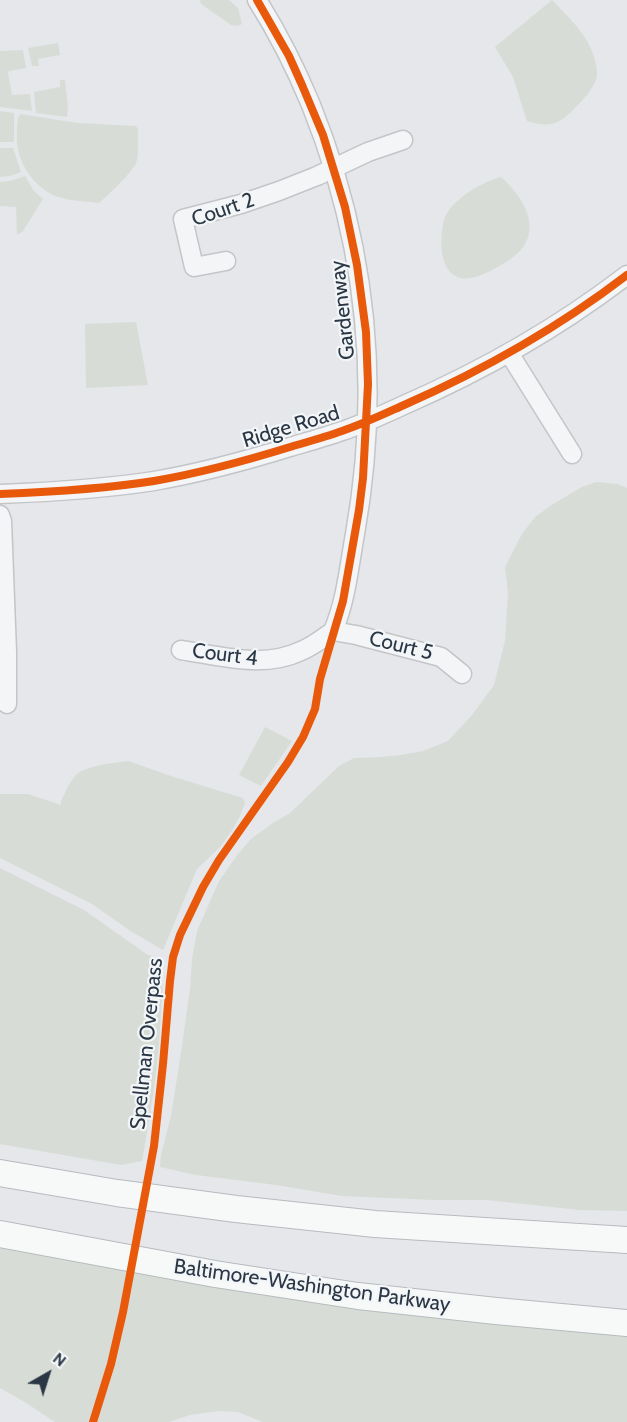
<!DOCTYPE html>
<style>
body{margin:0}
#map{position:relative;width:627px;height:1422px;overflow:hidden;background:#e5e7ea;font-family:Cabin,sans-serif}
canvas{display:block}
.north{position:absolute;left:18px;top:1344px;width:60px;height:60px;-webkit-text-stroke:4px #f3f6f8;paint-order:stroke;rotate:39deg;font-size:16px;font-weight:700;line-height:24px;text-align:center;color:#2b3744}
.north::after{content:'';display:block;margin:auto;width:21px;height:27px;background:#2b3744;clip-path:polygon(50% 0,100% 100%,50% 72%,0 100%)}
</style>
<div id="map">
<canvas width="627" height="1422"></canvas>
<div class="north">N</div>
</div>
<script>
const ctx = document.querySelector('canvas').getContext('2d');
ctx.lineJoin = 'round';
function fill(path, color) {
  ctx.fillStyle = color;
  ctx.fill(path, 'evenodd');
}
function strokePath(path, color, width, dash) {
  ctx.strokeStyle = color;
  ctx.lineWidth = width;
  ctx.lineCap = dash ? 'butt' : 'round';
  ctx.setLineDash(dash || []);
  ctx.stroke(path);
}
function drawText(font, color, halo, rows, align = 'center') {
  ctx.font = font + ' Cabin,sans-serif';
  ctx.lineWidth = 4.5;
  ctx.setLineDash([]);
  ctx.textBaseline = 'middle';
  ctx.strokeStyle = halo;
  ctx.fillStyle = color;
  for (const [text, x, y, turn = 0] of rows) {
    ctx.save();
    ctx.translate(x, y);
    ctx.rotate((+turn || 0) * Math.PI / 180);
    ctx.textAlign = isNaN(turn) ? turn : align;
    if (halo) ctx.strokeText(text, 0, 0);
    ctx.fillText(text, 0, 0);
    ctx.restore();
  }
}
fill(new Path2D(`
 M200,0H229L238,8L242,24L238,26L231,25L201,4Z
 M552,0C571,20 590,36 596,64C597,70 598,76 595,82C590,93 581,102 572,111C557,126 547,127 527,121L513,77L495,47Z
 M58,43L60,55L38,59L39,66H32L28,48Z
 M23,50L26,68L9,71L8,73L12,95L30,94L32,111L0,107V51Z
 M60,80H65L68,107L67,117L36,113L34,92L60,87Z
 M0,111L14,113V142H0Z
 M20,114L78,123L136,126L138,129C137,140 140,153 136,163C132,173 108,195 99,203C85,201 66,201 53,195C32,184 19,164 17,142C17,133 16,121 20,114Z
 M0,148H13L21,172L10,176L0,177Z
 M25,176L34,191L43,199L23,231L17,235L16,207L0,206V182L10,181Z
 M501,177C517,191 537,217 527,240C521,255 502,265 488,272C479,276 468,281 458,277C438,270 440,236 444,220C450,200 482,182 501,177Z
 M136,322L148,385L86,388L85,324Z
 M596,482L617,484L627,488V1211L579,1210L487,1200H434L342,1196L276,1185L196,1175L160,1167L161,1155L171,1116L182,1046L190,989L192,959L197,931L219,881L238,854L251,839L273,823L290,813L339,766L354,758L380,757L401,755L423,751L448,741L472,715L494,685L505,641L508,593L505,567L522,534L535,517L553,504L582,487Z
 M265,727L292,741L261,786L239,775Z
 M128,761L174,777L243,798L245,803L240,816L231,832L220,847L197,869L163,950L129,930L92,904L0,858V794H28L61,805V801C65,793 70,781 76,775C87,765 114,763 128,761Z
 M0,868L84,910L145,953L160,961C164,978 162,995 161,1012C159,1062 151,1112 142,1161L121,1165L0,1144Z
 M0,1234L627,1328V1422H263L238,1412L218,1411L190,1415L169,1422H55L23,1401L0,1388Z`), '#d7ddd6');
const minor = new Path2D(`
 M257,0C278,33 296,69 311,105C367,244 381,387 355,534C349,567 346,601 333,631
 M226,261L194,267L183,219L241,204L279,191L317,176L368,152L403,140
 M509,353L572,454
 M0,494C51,492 103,489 154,481C200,473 245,461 290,447C307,442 325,437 342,431C363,424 384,414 404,405C484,370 558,328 627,275
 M0,515L2,521L7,652V704
 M333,631L356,635L441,657L462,674
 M181,650C221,656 263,669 301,651C313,646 323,638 333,631`);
const highway = new Path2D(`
 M0,1173L117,1193L236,1209L375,1224L627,1240
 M0,1234L215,1274L358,1296L496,1311L627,1323`);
strokePath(minor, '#c3c5c8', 21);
strokePath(highway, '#b7bbbf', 28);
strokePath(minor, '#f4f5f6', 18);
strokePath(highway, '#f7f8f8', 26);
strokePath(new Path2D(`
 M0,494C51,492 103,489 154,481C200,473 245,461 290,447C307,442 325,437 342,431C363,424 384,414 404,405C484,370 558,328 627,275
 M93,1422L111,1364L123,1312L154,1146L163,1064L170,981L173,957L180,935L203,887L219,860L288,762L303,737L315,709L320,679L343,601L359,510L363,478L368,384L366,332L357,265L345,207L323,135L302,85L289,56L257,0`), '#e8590c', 8);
drawText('21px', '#2b3744', '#f3f6f8', [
 ["Court 2",223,210,-19],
 ["Gardenway",343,310,-96],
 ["Ridge Road",291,427,-17],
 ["Court 5",401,646,14],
 ["Court 4",225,655,7],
 ["Spellman Overpass",147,1044,-84],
 ["Baltimore-Washington Parkway",312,1286,8]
]);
</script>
